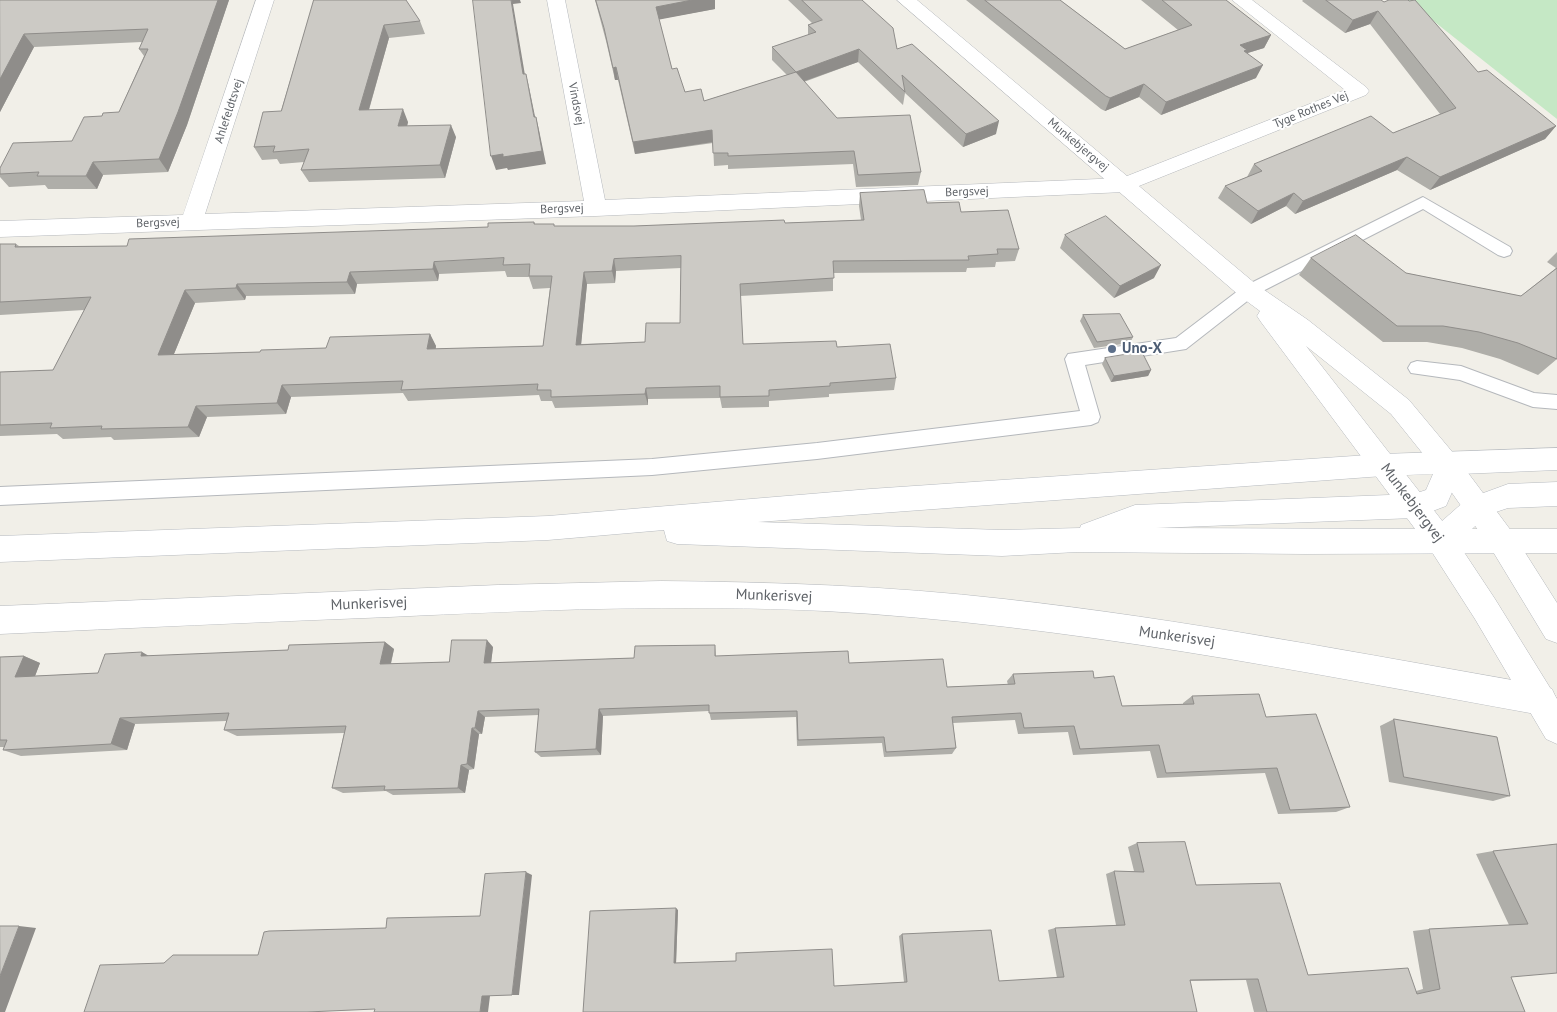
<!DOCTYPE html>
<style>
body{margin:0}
canvas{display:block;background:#f1efe8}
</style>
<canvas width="1557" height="1012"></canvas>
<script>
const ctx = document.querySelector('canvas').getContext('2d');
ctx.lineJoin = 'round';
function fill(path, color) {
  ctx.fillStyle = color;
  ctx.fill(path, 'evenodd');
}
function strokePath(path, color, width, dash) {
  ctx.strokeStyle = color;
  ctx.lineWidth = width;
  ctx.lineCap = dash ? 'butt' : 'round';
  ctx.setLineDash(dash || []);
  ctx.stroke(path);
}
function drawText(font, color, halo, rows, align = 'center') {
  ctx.font = font + ' "PT Sans",sans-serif';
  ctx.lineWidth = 4;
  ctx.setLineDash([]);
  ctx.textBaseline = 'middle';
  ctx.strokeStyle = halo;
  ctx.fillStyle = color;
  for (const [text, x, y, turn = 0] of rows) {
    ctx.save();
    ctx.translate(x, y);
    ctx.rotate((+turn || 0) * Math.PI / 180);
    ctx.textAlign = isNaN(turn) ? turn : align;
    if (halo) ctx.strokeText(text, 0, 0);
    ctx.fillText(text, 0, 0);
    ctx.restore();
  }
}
fill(new Path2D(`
 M1407,0H1557V119Z`), '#c5e8c5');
const service = new Path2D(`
 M1423,197L1510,247L1512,251L1510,255L1504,257L1498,255L1423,209L1255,295L1186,349L1085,365L1100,417L1098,422L1091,425L817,459L652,475L0,505V487L652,459L817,443L1080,411L1065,359L1068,354L1176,338L1243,287Z
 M1417,361L1461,366L1534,393L1557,395V409L1533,407L1460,380L1411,373L1408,368L1411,363Z`);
const minor = new Path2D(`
 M256,0H274L205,214L584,201L547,0H565L605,200L1122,178L1345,90L1232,0H1252L1366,87L1369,91L1366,95L1124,192L596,216L0,237V221L183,215Z
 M661,581C776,582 890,586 1004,599C1184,619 1362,654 1541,685L1552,689L1557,700L1552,711L1541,715C1304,672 1066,624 825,611C680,604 534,610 389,617C259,622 130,628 0,634V606L498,585Z`);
const tertiary = new Path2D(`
 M897,0H917L1257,285L1308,320L1409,400L1454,454L1512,532L1557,603V643L1546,639L1492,550L1436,470L1391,414L1306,346L1450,531L1495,599L1557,699V744L1546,739L1475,619L1430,549L1261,322L1257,316L1260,311L1241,297Z`);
const secondary = new Path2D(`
 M1557,448V470L1460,474L1446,506L1414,518L1156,528L1433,529L1467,499L1508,484L1557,482V506L1508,508L1487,515L1472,529H1557V553L1305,554L1077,552L1002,556L677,544L667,541L664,530L548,540L0,562V536L548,516L870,489L1383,454ZM1433,474L1426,490L1414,494L1135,505L1081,525L1080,528L1002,530L758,522L1383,476Z`);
strokePath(service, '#b5b8bc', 2);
strokePath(minor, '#b5b8bc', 1);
strokePath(tertiary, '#b5b8bc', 1);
strokePath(secondary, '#b6babf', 1);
fill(service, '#fff');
fill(minor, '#fff');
fill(tertiary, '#fff');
fill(secondary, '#fff');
fill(new Path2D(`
 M0,0H229L187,125L168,172L103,175L97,189H48L45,185L9,187L0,177V168L72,141L102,116L119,112L144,56L139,49L142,42L34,47L0,112Z
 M314,0L420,21L425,34L389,38L369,110L408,122L407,126L456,137L445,178L309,182L301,170L304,162L280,164L277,159L262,160L254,147L281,111Z
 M595,0H715V9L659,19L672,69L685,92L704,101L787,75L772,60V47L808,35V25L812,23L788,0H862L897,49L996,134L963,147L905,93L903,105L858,62L804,82L837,118L921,172L918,185L856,187L853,164L728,169V165L714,166L713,143L635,154L618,80H615L606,41Z
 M966,0H1060L1125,49L1178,30L1141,0H1226L1271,35L1264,48L1248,53L1256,78L1161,115L1139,97L1105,111L1101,109Z
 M1303,0H1381L1478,72L1556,126L1545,139L1430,190L1397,170L1295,214L1286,206L1251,224L1218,198L1225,186L1247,177L1254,164L1393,133L1440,114L1370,24L1345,33L1302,1Z
 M860,193L927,203L961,212L1019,249L1015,261L996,262L995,267L967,268L966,272L833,273V291L740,296L743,344L837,347L896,378L894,390L829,394V397L769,401V407L722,408L720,398L648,399V405L555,408L552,401H541L539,395L408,401L403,393L291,397L286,414L207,417L199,437L114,440L111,437L63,439L57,434L0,436V372L53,370L84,310L0,315V244H16L19,246H127L488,227L534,222L535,224L555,226H634L785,223L861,220L859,206ZM681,268L680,323L645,342L581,344L587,284L615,283L616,271ZM505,271L507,277H529L533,289L550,288L543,346L436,349V346L430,334L326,348L260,352L174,354L195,303L245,300L246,296L355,294L357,284L438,281L439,274Z
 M1065,235L1154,278L1114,298L1060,248Z
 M1557,252V359L1538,375L1500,359L1462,348L1427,342H1383L1299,275L1311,258L1406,273L1521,296L1556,268L1547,262Z
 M1083,315L1133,337L1130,343L1094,348L1080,321Z
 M1105,358L1151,370L1148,376L1111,382L1102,364Z
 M385,642L394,649L391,664L449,662L493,647L491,663L634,658L715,645L716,656L849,663L947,687L1008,685L1007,681L1013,674L1094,678L1122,706L1183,704V703L1192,696L1266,717L1350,807L1336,812L1278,814L1265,773L1157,778L1150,751L1073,755L1068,732L1018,734L1015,720L953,723L956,748L952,754L884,757L882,743L797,746L796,717L711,720L709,711L603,716L601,755L541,757L535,752L539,715L485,717L482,734H479L474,769L469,770L465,793L393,795L386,791L343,793L332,788L344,733L237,736L224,730L227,721L135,724L127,750L21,756L3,750L4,747H0V657L24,656L40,663L35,676L98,673L148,656L288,650Z
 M1394,719L1510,796L1493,801L1389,782L1380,726Z
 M1137,843L1196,885L1308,975L1416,991L1423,989L1413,931L1429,929L1509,925L1476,854L1493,851L1557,844L1511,977L1525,1012H1254L1246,980L1190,981L583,1012L678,910L676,963L834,986L904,982L899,936L902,934L999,981L1057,978L1048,930L1055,928L1116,925L1106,874L1114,871H1134L1128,847Z`), '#afaea9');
fill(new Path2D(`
 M218,0H229L187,125L168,172L159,159Z
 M511,0H520L521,3L513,4L527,87L523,74Z
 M692,0H715V9L657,20L656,7Z
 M1378,11L1370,24L1345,33L1353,20Z
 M384,25L389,38L365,123L359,110Z
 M24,34L34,47L0,112V79Z
 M1271,35L1264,48L1244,54L1240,45Z
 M859,49L858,62L796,84V72Z
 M1263,65L1256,78L1161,115L1166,102Z
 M616,67L618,80H615L613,68Z
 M526,74L529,87L538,131L534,117Z
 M1144,84L1139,97L1105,111L1110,98Z
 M403,109L408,122L404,139L398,126Z
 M536,117L539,130L546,164L508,170L507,168L496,170L491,156Z
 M999,121L996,134L963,147L966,134Z
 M451,125L456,137L445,178L440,165Z
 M1556,126L1545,139L1430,190L1440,177Z
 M712,130L713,142L635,154L633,142Z
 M1407,157L1397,170L1295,214L1303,201Z
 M93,162L103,175L97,189L86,176Z
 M1294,193L1286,206L1251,224L1258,211Z
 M614,259L616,271L615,283L612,271Z
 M434,262L439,274L438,281L433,269Z
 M1161,265L1154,278L1114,298L1120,286Z
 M350,272L357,284L355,294L347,282Z
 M584,272L587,284L580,356L576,345Z
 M237,284L246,296L245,300L236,288Z
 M185,290L195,303L169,366L158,355Z
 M430,334L436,346L433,360L427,349Z
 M1151,370L1148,376L1111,382L1114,376Z
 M282,385L291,397L286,414L277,403Z
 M646,388L648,399V405L645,394Z
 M196,406L207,417L199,437L188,427Z
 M487,640L493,647L490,671L484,663Z
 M385,642L394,649L389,671L380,664Z
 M142,652L156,660L141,656Z
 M24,656L40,663L32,684L15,677Z
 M599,709L603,716L601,755L596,749Z
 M478,711L485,717L482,734L475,728Z
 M120,718L135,724L127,750L111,744Z
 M472,728L479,734L474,769L467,764Z
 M461,765L469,770L465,793L458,788Z
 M526,872L532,875L519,995H512Z
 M676,908L678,910L676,964L674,963Z
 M19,926L36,928L5,1012H0V976Z
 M482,996H490L488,1012H480Z`), '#8f8d8a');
const building = new Path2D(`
 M0,0H218L178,112L159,159L93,162L86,176H37L39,172L0,174V168L13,143L72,141L84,117L102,116L103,113L119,112L148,49H139L148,29L24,34L0,79Z
 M314,0H406L420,21L384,25L359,110L403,109L398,126L451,125L440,165L301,170L309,149L273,152L275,146L254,147L263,112L281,111Z
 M473,0H511L523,74H526L534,117H536L542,151L503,157V154L491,156Z
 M596,0H692L656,7L672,69L677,68L685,92L701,89L704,101L796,72L837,118L910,115L921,172L858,175L854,151L728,156V153H713L712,130L633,142L616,67L613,68L604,28Z
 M802,0H862L893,28L897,49L912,44L999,121L966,134L902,75L905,92L859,49L796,72L772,47L816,32L808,25L822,20Z
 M985,0H1060L1125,49L1192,25L1162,0H1226L1271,35L1240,45L1247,50L1244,51L1263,65L1166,102L1144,84L1110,98L1106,96Z
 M1326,0H1381L1384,2L1389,0H1408L1409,1L1415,0L1478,72L1487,70L1556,126L1440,177L1407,157L1303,201L1294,193L1258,211L1225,186L1262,171L1254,164L1371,116L1393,133L1456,108L1378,11L1353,20Z
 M924,190L927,203L959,202L961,212L1008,210L1019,249H997L998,254L968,256L969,260L833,261L834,278L740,284L743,344L836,341L837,347L890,344L896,378L830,383V386L769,390V396L720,397V386L646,388L645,394L551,397V390H537L538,384L401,390L403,381L282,385L277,403L196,406L188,427L101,429L102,426L50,428L52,423L0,425V372L53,370L91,297L0,302V244H16L15,247L127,246L129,239L488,227V223L534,222V224H554V226H634L784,220L785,223L864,220L860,193ZM681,256L680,323H646L645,342L576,345L584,272L612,271L614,259ZM504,258L503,265L530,264L529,276H552L543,346L427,349L430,334L330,337L326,348L261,350L260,352L158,355L185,290L236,288L237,284L347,282L350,272L433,269L434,262Z
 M1106,216L1161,265L1120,286L1065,235Z
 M1356,235L1406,273L1521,296L1557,268V359L1518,343L1479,332L1443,326H1397L1311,258Z
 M1120,314L1133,337L1097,342L1083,315Z
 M1142,352L1151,370L1114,376L1105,358Z
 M452,640H487L484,663L634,658L635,646L715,645V656L848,651L849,663L943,659L947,687L1015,684L1013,674L1093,671L1094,678L1114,676L1122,706L1194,704L1192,696L1259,694L1266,717L1316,714L1350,807L1290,810L1277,768L1166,773L1159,745L1080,749L1074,726L1024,728L1021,713L952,717L956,748L886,752L884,737L798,740L797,711L709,713V705L599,709L596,749L535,752L539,709L478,711L475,728H472L467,764L461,765L458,788L384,790L385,786L332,788L346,726L224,730L229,713L120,718L111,744L3,750L7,740H0V657L24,656L15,677L98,673L105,654L142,652L141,656L288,650L289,645L385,642L380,664L449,662Z
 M1394,719L1497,737L1510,796L1404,777Z
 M1185,842L1196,885L1280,883L1308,975L1408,968L1417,994L1440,989L1429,929L1528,924L1493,851L1557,844V973L1511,977L1525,1012H1267L1258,979L1190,980L1197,1012H583L590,911L676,908L674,963L736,961V953L832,949L834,986L907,982L902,934L991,930L999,981L1064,977L1055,928L1125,925L1114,871L1144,872L1137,843Z
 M526,872L512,995L482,996L480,1012H374L375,1009L307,1012H84L100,965L164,963L173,955H258L264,932L269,931L386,928L387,918L480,916L485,874Z
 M0,926H19L0,976Z`);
fill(building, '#cccac5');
strokePath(building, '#8f8d8a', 1);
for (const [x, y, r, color] of [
 [1112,349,5,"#5c6f8a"]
]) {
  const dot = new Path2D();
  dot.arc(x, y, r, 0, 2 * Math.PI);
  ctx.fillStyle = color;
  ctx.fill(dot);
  strokePath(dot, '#fff', 2);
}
drawText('12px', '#5f6368', '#fff', [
 ["Vindsvej",576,104,79],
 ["Tyge Rothes Vej",1311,110,-22],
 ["Ahlefeldtsvej",229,111,-72],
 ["Munkebjergvej",1078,145,40],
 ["Bergsvej",967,192,-2],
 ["Bergsvej",562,209,-2],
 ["Bergsvej",158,223,-2]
]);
drawText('bold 15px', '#4e5e75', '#fff', [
 ["Uno-X",1122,349]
], 'left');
drawText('15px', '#5f6368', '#fff', [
 ["Munkebjergvej",1412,503,53],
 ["Munkerisvej",774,596,2],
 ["Munkerisvej",369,604,-2],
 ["Munkerisvej",1177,637,8]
]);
</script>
